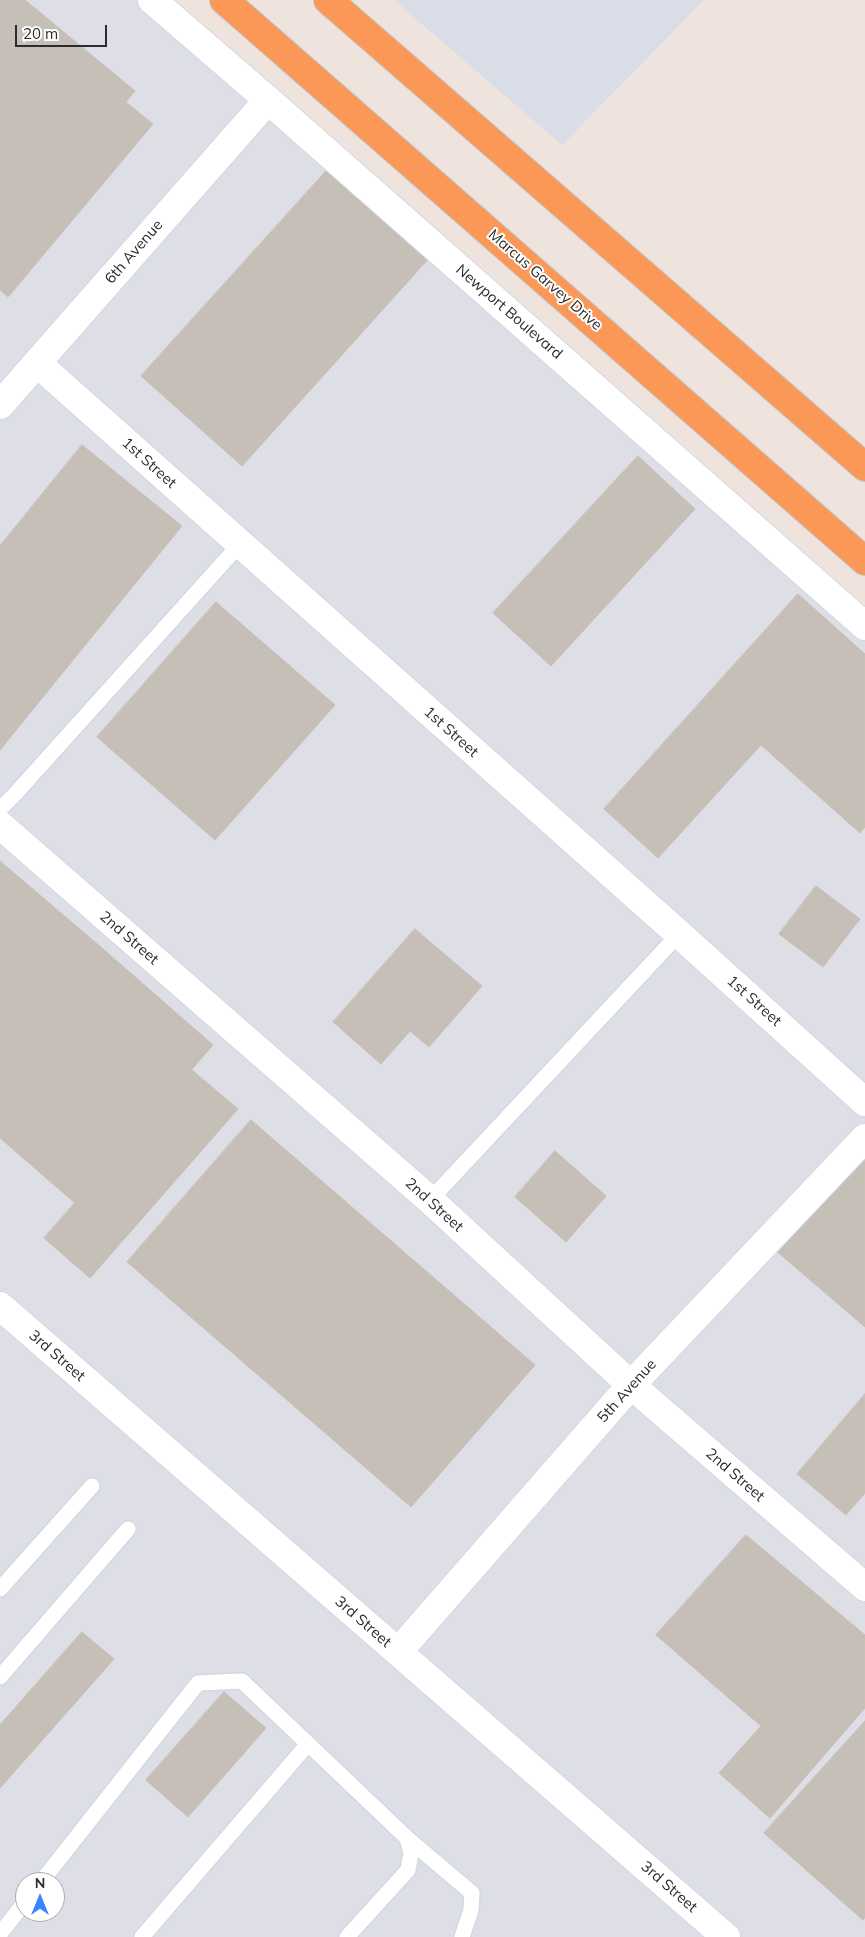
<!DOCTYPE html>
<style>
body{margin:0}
#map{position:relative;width:865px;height:1937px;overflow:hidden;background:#eee3dd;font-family:Mulish,sans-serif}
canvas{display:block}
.north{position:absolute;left:15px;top:1872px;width:50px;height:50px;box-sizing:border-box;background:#fff;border:1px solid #aaa;border-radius:50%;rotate:0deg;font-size:14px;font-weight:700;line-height:20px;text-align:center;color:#2b2b2b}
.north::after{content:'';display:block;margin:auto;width:18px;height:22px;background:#3985ff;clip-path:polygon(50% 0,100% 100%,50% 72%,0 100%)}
.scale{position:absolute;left:15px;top:25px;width:92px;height:22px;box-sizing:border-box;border:2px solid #2b2b2b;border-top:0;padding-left:6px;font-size:15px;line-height:18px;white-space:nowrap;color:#2b2b2b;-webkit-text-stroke:4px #fff;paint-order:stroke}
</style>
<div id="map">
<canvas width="865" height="1937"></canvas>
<div class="north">N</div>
<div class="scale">20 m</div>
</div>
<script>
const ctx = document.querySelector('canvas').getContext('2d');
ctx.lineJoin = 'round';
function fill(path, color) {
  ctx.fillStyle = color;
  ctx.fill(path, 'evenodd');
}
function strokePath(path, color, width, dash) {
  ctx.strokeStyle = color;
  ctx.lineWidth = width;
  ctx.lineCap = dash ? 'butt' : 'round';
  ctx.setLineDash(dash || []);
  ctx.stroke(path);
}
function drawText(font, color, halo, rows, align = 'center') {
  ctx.font = font + ' Mulish,sans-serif';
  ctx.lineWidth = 4;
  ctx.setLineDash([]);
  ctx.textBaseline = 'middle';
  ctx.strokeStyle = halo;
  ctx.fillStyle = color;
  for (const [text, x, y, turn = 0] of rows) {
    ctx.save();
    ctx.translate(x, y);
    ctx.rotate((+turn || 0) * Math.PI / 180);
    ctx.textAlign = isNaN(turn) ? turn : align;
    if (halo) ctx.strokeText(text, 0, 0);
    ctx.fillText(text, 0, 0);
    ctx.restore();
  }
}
fill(new Path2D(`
 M0,0H152L865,626V1937H0ZM25,1882H55V1912H25Z`), '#dedee6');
fill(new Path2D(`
 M394,0H704L562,145Z`), '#d8dde7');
const building = new Path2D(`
 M0,0H25L135,91L126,102L153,124L8,297L0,290Z
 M329,168L430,257L242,466L141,376Z
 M82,445L182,526L0,750V546Z
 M638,456L695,509L551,666L493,613Z
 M798,594L865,654V827L860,833L761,745L658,858L604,809Z
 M216,602L335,705L215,840L97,737Z
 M0,861L102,948L0,1065Z
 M816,886L860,919L823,967L779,934Z
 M415,929L482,986L429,1047L410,1031L381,1064L333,1022Z
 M102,948L213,1045L75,1203L0,1138V1065Z
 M192,1070L238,1109L90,1278L44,1238Z
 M251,1120L535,1365L411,1507L127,1262Z
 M555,1151L606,1196L566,1242L515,1197Z
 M865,1159V1327L774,1249L844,1166Z
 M865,1394V1493L846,1515L797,1474Z
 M746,1535L865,1635V1708L770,1818L719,1773L761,1726L656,1635Z
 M82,1632L114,1659L0,1788V1725Z
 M224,1692L266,1728L188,1817L146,1780Z
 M865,1721V1917L863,1920L764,1833Z`);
fill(building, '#c6bfb8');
strokePath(building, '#cabfb6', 1);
const service = new Path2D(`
 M0,809L16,793L240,544
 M430,1200L679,934
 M0,1589L92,1486
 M0,1677L128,1529
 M407,1838L472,1893L471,1910L462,1937
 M41,1882L198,1683L242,1681L407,1838L411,1853L408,1870L347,1937
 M0,1934L25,1902
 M142,1937L308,1744`);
const minor = new Path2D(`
 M152,0L268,100L865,626
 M37,363L679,934L865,1102
 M0,405L268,100
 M0,825L430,1200L631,1385L865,1587
 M0,1306L726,1937
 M398,1652L631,1385L865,1138`);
const trunk = new Path2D(`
 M224,0L865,561
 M328,0L865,467`);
strokePath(service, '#d2d9e5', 18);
strokePath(minor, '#d2d9e5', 30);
strokePath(trunk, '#c4c4c4', 30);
strokePath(service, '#fff', 15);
strokePath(minor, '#fff', 28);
strokePath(trunk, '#fc9857', 28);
drawText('15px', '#2b2b2b', '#fff', [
 ["6th Avenue",134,252,-49],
 ["Marcus Garvey Drive",545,280,41],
 ["Newport Boulevard",509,312,41],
 ["1st Street",149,463,42],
 ["1st Street",451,732,42],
 ["2nd Street",129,938,41],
 ["1st Street",754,1001,42],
 ["2nd Street",434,1205,42],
 ["3rd Street",57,1356,41],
 ["5th Avenue",627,1391,-48],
 ["2nd Street",735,1475,41],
 ["3rd Street",363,1622,41],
 ["3rd Street",669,1887,41]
]);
</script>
